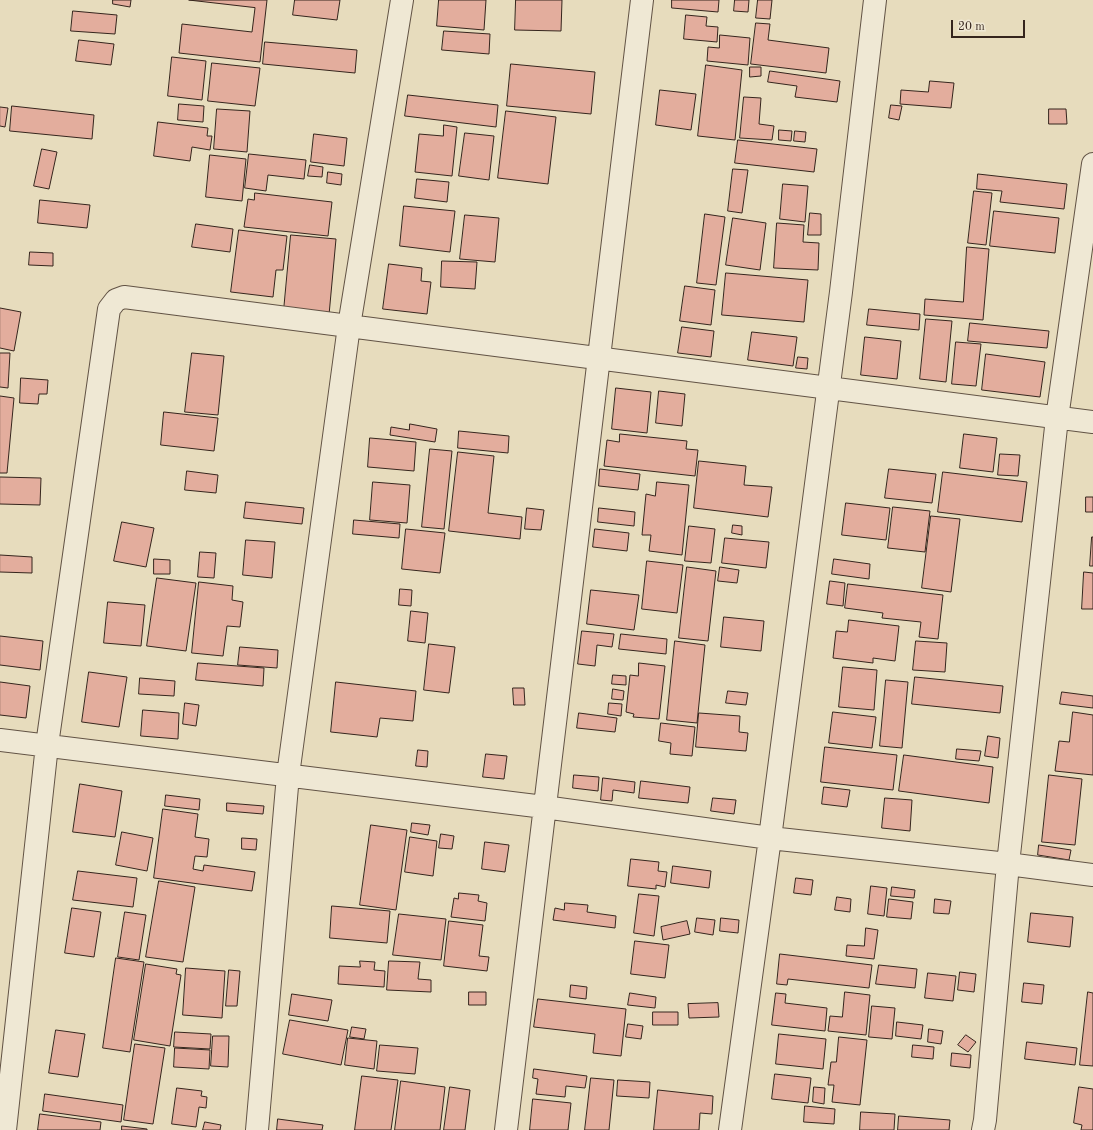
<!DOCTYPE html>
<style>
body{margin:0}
#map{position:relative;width:1093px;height:1130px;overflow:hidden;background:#e7dcbd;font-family:"Old Standard TT",serif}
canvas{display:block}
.scale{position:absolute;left:951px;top:20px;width:74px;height:18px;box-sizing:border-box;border:2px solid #35251d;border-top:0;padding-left:5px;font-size:12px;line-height:14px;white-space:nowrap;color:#35251d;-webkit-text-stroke:3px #efe8d4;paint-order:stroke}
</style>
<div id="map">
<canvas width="1093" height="1130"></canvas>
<div class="scale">20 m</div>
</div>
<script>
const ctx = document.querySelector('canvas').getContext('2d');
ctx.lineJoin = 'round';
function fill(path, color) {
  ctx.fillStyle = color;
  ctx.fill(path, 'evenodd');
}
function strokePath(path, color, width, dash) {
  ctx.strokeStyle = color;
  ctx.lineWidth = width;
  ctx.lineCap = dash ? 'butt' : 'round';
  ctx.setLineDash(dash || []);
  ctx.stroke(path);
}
const building = new Path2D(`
 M113,0H131L130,7L113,4Z
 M189,0H267L260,62L179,53L182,24L252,32L255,8Z
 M295,0H340L337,20L293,15Z
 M439,0H486L484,30L437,26Z
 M516,0H562L561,31L515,30Z
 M672,0H719L718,12L672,8Z
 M735,0H749L748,12L734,11Z
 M758,0H772L770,19L756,18Z
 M73,11L117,15L115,34L71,31Z
 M686,15L707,17L706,26L718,27L717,42L684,39Z
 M756,23L770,24L768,40L829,48L826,73L751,64Z
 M444,31L490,34L489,54L442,50Z
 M720,35L750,38L748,65L707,61L708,47L719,48Z
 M79,40L114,44L111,65L76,61Z
 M265,42L357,50L355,73L263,64Z
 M172,57L206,61L202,100L168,96Z
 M212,63L260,68L255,106L208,101Z
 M511,64L595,72L591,114L507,106Z
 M706,65L742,70L735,140L698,136Z
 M750,67H761V76L750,77Z
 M770,71L840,81L837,102L795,97L797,86L768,82Z
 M930,81L954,83L951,108L900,104L901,90L928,92Z
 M660,90L696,94L691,130L656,125Z
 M408,95L498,105L496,127L405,116Z
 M744,97L761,98L759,124L774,126L772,140L740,138Z
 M179,104L204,106L203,122L178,120Z
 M891,105L902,106L899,120L889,118Z
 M12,106L94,115L92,139L10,131Z
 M0,107L8,108L5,127L0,126Z
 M217,109L250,111L247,152L214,149Z
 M1049,109H1066L1067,124H1049Z
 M506,111L556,117L548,184L498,178Z
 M158,122L208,128L207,136H212L210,150L192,147L190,161L154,156Z
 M444,125L457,127L452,176L415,172L419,134L443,136Z
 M779,130L792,131L791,141L779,140Z
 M795,131L806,132L805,142L794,141Z
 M465,133L494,136L489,180L459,176Z
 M314,134L347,138L344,166L311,162Z
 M738,140L817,149L814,172L735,163Z
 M42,149L57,152L49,189L34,186Z
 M249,154L306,160L304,179L268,175L266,191L245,188Z
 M210,155L246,159L242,201L206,197Z
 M310,165L323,167L322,177L308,176Z
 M733,169L748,170L742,213L728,211Z
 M328,172L342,174L341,185L327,183Z
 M978,174L1067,184L1064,209L1000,202L1002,191L977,189Z
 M417,179L449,182L447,202L415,198Z
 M783,184L808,186L805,222L780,219Z
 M974,191L992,193L986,245L968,243Z
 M255,193L332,202L328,236L244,227L248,199L254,200Z
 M40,200L90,205L87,228L38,223Z
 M404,206L455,211L450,252L400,246Z
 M994,211L1059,218L1055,253L990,246Z
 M810,213L821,214V235H808Z
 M705,214L725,217L716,285L697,283Z
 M465,215L499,218L495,262L460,259Z
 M733,218L766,223L760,270L726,265Z
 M777,223L804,225L803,242L819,243L818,270L774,268Z
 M196,224L233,229L230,252L192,247Z
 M239,230L287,236L283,270H276L273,297L231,292Z
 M291,235L336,239L329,315L284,310Z
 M967,247L989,249L983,320L924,315L925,299L963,302Z
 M30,252L53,253V266L29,265Z
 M442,261L477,262L475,289L441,287Z
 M389,264L422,268L421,281L431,282L427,314L383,309Z
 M726,273L808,280L804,322L722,315Z
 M685,286L715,290L711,325L680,321Z
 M0,308L21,312L14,351L0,348Z
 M869,309L920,314L919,330L867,325Z
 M926,319L952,321L946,382L920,379Z
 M970,323L1049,331L1047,348L968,341Z
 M682,327L714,331L711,357L678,353Z
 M752,332L797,337L793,366L748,360Z
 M865,337L901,341L897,379L861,375Z
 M956,342L981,344L976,386L952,384Z
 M0,353H10L8,388L0,387Z
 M192,353L224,356L218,415L185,412Z
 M986,354L1045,362L1040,397L982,390Z
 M798,357L808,358L807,369L796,368Z
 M21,378L48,380L47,394H39L38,404L20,403Z
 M616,388L651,392L647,433L612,429Z
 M659,391L685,394L682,426L656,423Z
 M0,396L14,398L7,473H0Z
 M164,412L218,418L214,451L161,445Z
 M410,424L437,429L435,442L390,435L391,427L409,430Z
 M459,431L509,436L508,453L458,448Z
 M620,434L687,441L686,449L698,450L695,476L604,466L607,440L619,442Z
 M964,434L997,438L993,472L960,468Z
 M370,438L416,442L414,471L368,467Z
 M430,449L452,451L444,529L422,527Z
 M458,452L494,456L488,513L522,517L520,539L449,531Z
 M1000,454L1020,455L1018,476L998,475Z
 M699,461L746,466L744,485L772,487L768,517L694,508Z
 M600,469L640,474L638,490L599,486Z
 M889,469L936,474L932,503L885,498Z
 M187,471L218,475L216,493L185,490Z
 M943,472L1027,482L1022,522L938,512Z
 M0,477L41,478L40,505L0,504Z
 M373,482L410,485L407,523L370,520Z
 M657,482L689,485L682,555L649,551L651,535H642L646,494L655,496Z
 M1086,497H1093V512H1086Z
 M246,502L304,508L302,524L244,518Z
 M846,503L890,508L886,540L842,535Z
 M893,507L930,511L925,552L888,548Z
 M527,508L544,510L541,530L525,529Z
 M599,508L635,512L634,526L598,522Z
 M931,516L960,519L951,592L922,588Z
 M354,520L400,524L399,538L353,534Z
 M122,522L154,528L146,567L114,561Z
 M733,525L742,526V535L732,533Z
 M689,526L715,529L711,563L685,561Z
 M406,529L445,533L440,573L402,569Z
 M595,529L629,533L627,551L593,547Z
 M1092,537H1093V566H1090Z
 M725,538L769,542L766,568L722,563Z
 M246,540L275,542L272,578L243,575Z
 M200,552L216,553L214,578L198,577Z
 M0,555L32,557V573L0,572Z
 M154,559L170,560V574H154Z
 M834,559L870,564L869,579L832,574Z
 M647,561L683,565L677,613L642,609Z
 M687,567L716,571L708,641L679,638Z
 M720,567L739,570L737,583L718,581Z
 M1084,572L1093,573V609H1082Z
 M157,578L196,583L186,651L147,646Z
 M830,581L845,583L843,606L827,604Z
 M199,582L233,586L232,600L243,602L240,627L227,626L223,656L192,653Z
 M848,584L943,595L938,639L919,637L921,622L882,618L883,613L845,608Z
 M400,589L412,590L411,606L399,605Z
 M591,590L639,595L634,630L587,624Z
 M108,602L145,605L141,646L104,643Z
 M411,611L428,613L425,643L408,641Z
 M724,617L764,621L761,651L721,647Z
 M849,620L899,626L895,661L873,658V663L833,658L836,631L847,632Z
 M582,631L614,634L612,647L597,645L595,666L578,664Z
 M621,634L667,639L666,654L619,649Z
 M0,636L43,641L40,670L0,665Z
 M675,641L705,645L697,723L667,720Z
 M916,641L947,643L945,672L913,670Z
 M429,644L455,647L449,693L424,690Z
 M240,647L278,650L277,668L238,665Z
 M198,663L264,668L263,686L196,680Z
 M639,663L665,666L659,719L633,717L634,714L626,712L630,675L638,676Z
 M843,667L877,670L874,710L839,707Z
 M89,672L127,677L119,727L82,722Z
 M613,675L626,676V685L612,684Z
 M915,677L1003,686L1000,713L912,704Z
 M140,678L175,681L174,696L139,694Z
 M886,680L908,682L902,748L880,746Z
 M0,682L30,686L26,718L0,715Z
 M336,682L416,691L413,721L380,718L377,737L331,732Z
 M513,688H524L525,705H514Z
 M613,689L624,691L623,700L612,699Z
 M728,691L748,693L746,705L726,703Z
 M1062,692L1093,696V708L1060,704Z
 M185,703L199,705L196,726L183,724Z
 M609,703L622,704L621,716L608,714Z
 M143,710L179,713L178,739L141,736Z
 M833,712L876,717L872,748L829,743Z
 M1073,712L1093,715V775L1055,771L1059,741L1069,742Z
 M579,713L617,718L615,732L577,728Z
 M699,713L740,716L739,732L748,733L746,751L696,747Z
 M661,723L695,727L692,756L670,754L671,743L659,741Z
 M988,736L1000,738L998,758L985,756Z
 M825,747L897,755L893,790L821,782Z
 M957,749L981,751L979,761L956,759Z
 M418,750L428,751L427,767L416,766Z
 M486,754L507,756L504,779L483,777Z
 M904,755L993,767L989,803L899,791Z
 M574,775L599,777L598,791L573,788Z
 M1049,775L1082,779L1075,845L1042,842Z
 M603,778L635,782L634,793L613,790L612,801L601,800Z
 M641,781L690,787L688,803L639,798Z
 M80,784L122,791L115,837L73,832Z
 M824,787L850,790L847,807L822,804Z
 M166,795L200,799L199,810L165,806Z
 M713,798L736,800L734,814L711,811Z
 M885,798L912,800L910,831L882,828Z
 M227,803L264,806L263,814L227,811Z
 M163,809L198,814L195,837L209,839L207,857L195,856L193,869L203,871L204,865L255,872L252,891L154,878Z
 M412,823L430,825L428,835L411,832Z
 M371,825L407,830L396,910L360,905Z
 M122,832L153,838L147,871L116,865Z
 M441,834L454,836L452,849L439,848Z
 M410,837L437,841L433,876L405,872Z
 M242,838L257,839L256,850L242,849Z
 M485,842L509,845L505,872L482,869Z
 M1039,845L1071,850L1069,860L1038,855Z
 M631,859L659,862L658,871L667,872L665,887L656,885V889L628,886Z
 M673,866L711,871L709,888L671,883Z
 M78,871L137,878L133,907L73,900Z
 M796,878L813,880L811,895L794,893Z
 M159,881L195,887L183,962L146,957Z
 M871,886L887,888L884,916L868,914Z
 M892,887L915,890L914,898L891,896Z
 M459,893L479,895L478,901L487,903L485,921L451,917L454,898L458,899Z
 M639,894L659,896L654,936L634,933Z
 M837,897L851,899L850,912L835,910Z
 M889,899L913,902L911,919L887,917Z
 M935,899L951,901L949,914L934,913Z
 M565,903L588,905L587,912L616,916L615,928L553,920L555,908L564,910Z
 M332,906L390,911L387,943L330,938Z
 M72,908L101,912L94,957L65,953Z
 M125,912L146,915L139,960L118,957Z
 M1031,913L1073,917L1070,947L1028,942Z
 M399,914L446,919L441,960L393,955Z
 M697,918L715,920L713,935L695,932Z
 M721,918L739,920L738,933L720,931Z
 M449,921L483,925L479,956L489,957L487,971L444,966Z
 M687,921L690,934L663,940L661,927Z
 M866,928L878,930L874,959L846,956L847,945L864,946Z
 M635,941L669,945L665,978L631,974Z
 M780,954L872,965L869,988L788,979L787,985L777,984Z
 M116,958L144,962L130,1052L103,1048Z
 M360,961L375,962L374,970L385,971L384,987L338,984L339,966L360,967Z
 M389,961L420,962L418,979L431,980V992L387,990Z
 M146,964L177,969L176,974L181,975L170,1046L134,1040Z
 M879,965L917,969L915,988L876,984Z
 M186,968L225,971L222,1018L183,1015Z
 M229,970L240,971L237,1006H226Z
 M960,972L976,974L974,992L958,990Z
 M928,973L956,976L953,1001L925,998Z
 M1024,983L1044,985L1042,1004L1022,1002Z
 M571,985L587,987L586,999L570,997Z
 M469,992H486V1005H469Z
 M845,992L870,995L866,1035L828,1031L830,1016L842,1017Z
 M1088,992L1093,993V1066L1080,1065Z
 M630,993L656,997L655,1008L628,1005Z
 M776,993L786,994L785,1003L827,1008L825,1031L772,1025Z
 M292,994L332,1000L328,1021L289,1015Z
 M538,999L626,1009L621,1056L593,1053L595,1034L534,1027Z
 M718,1003L719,1017L689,1018L688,1004Z
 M872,1006L895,1008L892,1039L869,1037Z
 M653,1012H678V1025H653Z
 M290,1020L348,1030L341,1065L283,1054Z
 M897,1022L923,1025L921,1039L896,1036Z
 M628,1024L643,1026L641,1039L626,1037Z
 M352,1027L366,1029L364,1039L350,1037Z
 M929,1029L943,1031L941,1044L928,1042Z
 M56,1030L85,1034L78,1077L49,1073Z
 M175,1032L211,1034L210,1049L174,1047Z
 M779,1034L826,1039L823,1069L776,1064Z
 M966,1035L976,1042L968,1052L958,1045Z
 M213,1036H229L228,1067L211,1066Z
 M839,1037L867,1040L860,1105L832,1102L834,1085H828L831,1062H836Z
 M348,1038L377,1041L374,1069L345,1065Z
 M1027,1042L1077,1048L1075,1065L1025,1059Z
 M135,1044L165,1048L153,1124L124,1120Z
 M380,1045L418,1048L415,1074L377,1071Z
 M913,1045L934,1047L933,1059L912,1057Z
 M175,1048L210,1050L209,1069L174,1067Z
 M952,1053L971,1055L970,1068L951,1066Z
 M534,1069L587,1076L585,1088L566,1086L565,1097L536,1094L538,1079L533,1078Z
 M775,1074L811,1078L808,1103L772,1099Z
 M362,1076L398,1080L391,1130H355Z
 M591,1078L614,1080L609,1130H585Z
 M618,1080L650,1082L649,1098L617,1096Z
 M401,1081L445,1087L440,1130H395Z
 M450,1087L470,1090L465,1130H444Z
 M814,1087L825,1088L824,1104L813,1102Z
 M1079,1087L1093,1089V1130H1081L1082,1125L1074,1123Z
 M177,1088L202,1091L201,1096L207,1097L206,1108L199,1107L196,1127L172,1124Z
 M658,1090L713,1096L712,1114L700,1113L699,1130H654Z
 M45,1094L123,1105L121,1122L43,1111Z
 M533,1099L571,1103L568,1130H530Z
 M805,1106L835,1109L834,1124L804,1122Z
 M861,1112L895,1114L894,1130H860Z
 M40,1114L101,1122L100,1130H38Z
 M899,1116L950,1120L949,1130H898Z
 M278,1119L323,1125L322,1130H277Z
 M205,1122L221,1125L220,1130H203Z
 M122,1126L147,1129V1130H122Z`);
fill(building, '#e3ad9d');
strokePath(building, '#35251d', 1);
const street = new Path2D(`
 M0,740L544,807L770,838L1008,864L1093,875
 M5,1130L47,745L109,309L116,300L124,297L1093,422
 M257,1130L288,775L349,326L402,0
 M506,1130L642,0
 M730,1130L770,838L841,292L875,0
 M983,1130L985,1120L1008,864L1057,418L1093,164`);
strokePath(street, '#625345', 24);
strokePath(street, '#efe8d4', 22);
</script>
